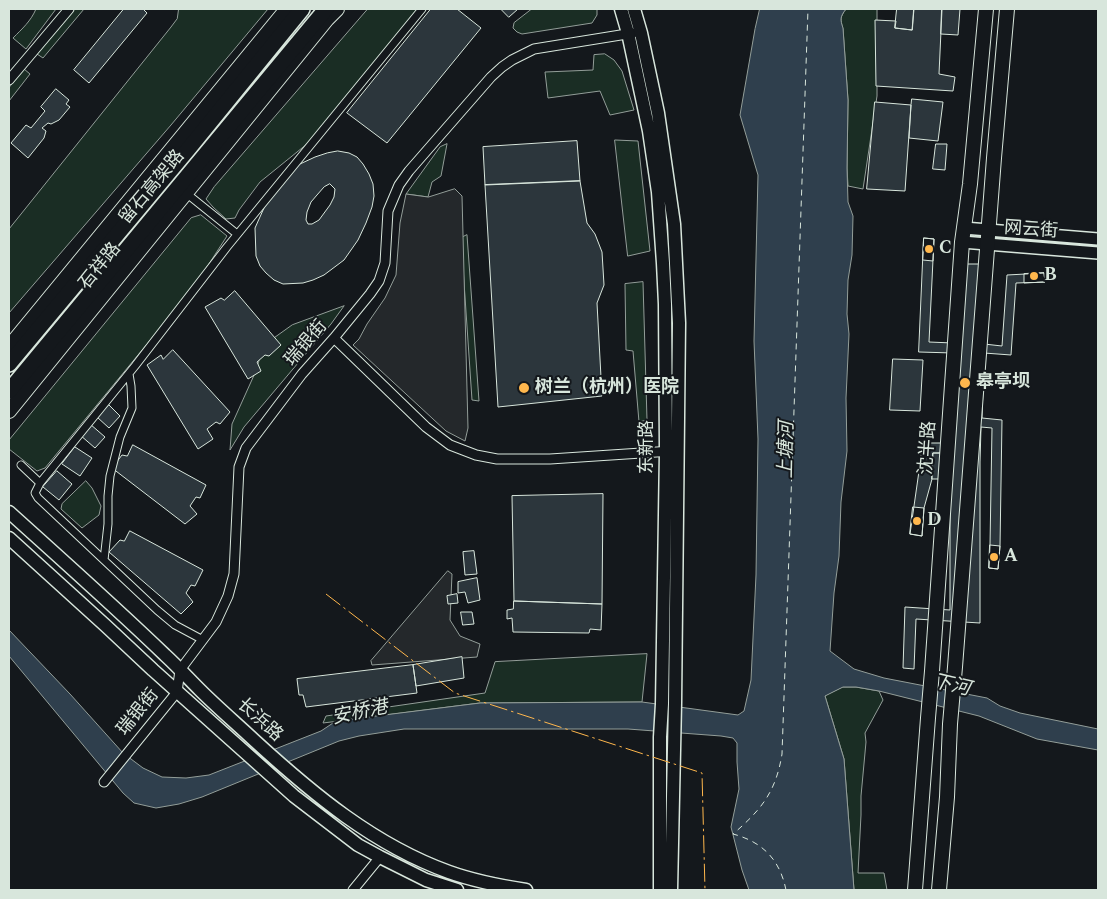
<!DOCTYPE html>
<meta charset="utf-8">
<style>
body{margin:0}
#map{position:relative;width:1107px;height:899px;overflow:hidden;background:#14181c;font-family:Spectral,serif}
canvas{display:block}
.frame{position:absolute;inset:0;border:10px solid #d8e6dc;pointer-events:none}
</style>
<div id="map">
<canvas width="1107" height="899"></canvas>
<div class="frame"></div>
</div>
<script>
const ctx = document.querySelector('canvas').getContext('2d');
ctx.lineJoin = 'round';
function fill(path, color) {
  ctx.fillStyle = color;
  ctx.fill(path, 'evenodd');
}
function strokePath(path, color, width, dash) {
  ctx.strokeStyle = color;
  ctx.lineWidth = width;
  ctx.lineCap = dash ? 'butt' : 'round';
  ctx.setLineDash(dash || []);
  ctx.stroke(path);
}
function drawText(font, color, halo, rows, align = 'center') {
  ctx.font = font + ' Spectral,"Noto Sans SC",serif';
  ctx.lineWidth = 4;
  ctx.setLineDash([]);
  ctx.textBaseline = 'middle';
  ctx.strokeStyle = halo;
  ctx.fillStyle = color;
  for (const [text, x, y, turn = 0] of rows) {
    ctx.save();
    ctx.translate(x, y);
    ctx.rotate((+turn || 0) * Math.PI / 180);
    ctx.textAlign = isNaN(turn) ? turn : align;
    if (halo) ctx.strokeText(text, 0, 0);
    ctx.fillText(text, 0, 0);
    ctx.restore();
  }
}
const green = new Path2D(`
 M36,9H56L26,49L13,38C22,29 31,21 36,9Z
 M73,9H84L43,58L37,54Z
 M179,9H268L171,125L9,313V229L171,27L177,19Z
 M368,9H418L318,135L260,182L239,210L235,218L226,219L213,207L206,199L214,187Z
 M532,9H597V15L592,23L522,34L517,32L513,28L514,23Z
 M846,9H877V96L863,189L848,186L847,168L848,100L843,29C840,19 840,17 846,9Z
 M605,54L614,60L622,71L634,110L610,115L600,91L548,98L545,72L593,70L594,55Z
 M24,69L30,74L9,101V88Z
 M615,140L638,141L650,251L628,256Z
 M447,144L441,176L432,182L428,197L406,194L440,147Z
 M201,215L227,236L194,287L45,468L37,471L9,449V440L191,218Z
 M467,235L479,401L472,400L461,238Z
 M643,282L647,420L639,422L633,351L626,350L625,284Z
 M344,306L331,324L244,427L230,450L232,424L255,373L264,345L292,325Z
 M86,481L92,488L101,506L99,515L82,528L61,509L62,504Z
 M647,654L642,702L480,703L323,723L326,716L485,693L495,662Z
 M843,687H856L879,691L883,700L865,733L866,742L861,796V815L858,873H884L887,890H854L844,759L825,696Z`);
fill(green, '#1a2d24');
strokePath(green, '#939e99', 1);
const parking = new Path2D(`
 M455,189L462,196L468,428L465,441L446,431L353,345L359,339L367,324L385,298L396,275L400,223L406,194L428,197Z
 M448,571L452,574L450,620L460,636L480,644L477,657L372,665L371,661Z`);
fill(parking, '#24282b');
strokePath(parking, '#939e99', 1);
const water = new Path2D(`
 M760,9H846C840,17 840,19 843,28L848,100L847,168L848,202L853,216L852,255L848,280L847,314L849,334L846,398L847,451L841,502L839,556L834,593L830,651L854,669L884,678L987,698L1000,706L1020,713L1098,729V750L1037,739L979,716L879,691L856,687H843L825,696L844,759L854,890H749L742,870L731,827L739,789L737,762V743L733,738L721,736L628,729H404L359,736L339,741L202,797L179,804L156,808L134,803L123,793L9,656V630L70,694L123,753L143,768L162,777L186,778L209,775L321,731L336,721L480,703L642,702L738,715L744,711L751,680L756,575L758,439L754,341L758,175L740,115L755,29Z`);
fill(water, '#2f3f4d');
strokePath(water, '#939e99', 1);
strokePath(new Path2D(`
 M786,890C780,860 763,842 733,834C761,810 776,792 782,754L808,9`), '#d8e6dc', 1, [6, 5]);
const building = new Path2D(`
 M124,9H143L147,13L89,83L74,70Z
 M431,9H457L481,28L387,143L347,113Z
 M501,9H518L509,17Z
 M897,9H914L912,30L895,28Z
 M914,9H942L939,74L955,77L953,91L876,86L875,20L896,21L895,28L912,30Z
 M942,9H960L958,35L941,34Z
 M56,89L69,100L66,104L70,107L59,120L51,124L48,123L42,128L46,131L44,138L28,158L11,143L26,125L31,128L45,111L41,107Z
 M912,99L943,102L938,141L909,138L911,105Z
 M875,102L911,105L905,191L867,189Z
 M577,141L580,181L485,185L483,147Z
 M936,144H947L945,170L933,169Z
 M338,151L349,153L357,157L363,164L369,174L373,184L374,196L372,207L366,223L358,240L344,260L324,275L313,280L303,283L283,284L274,280L266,273L260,266L256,256L255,228L268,199L288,173L300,164L315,157L327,153ZM330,184L335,189L334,197L330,205L319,220L312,224H308L306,220L307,212L311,202L317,195L324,187Z
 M580,181L587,223L595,234L602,252L604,285L597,303L602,396L498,407L485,185Z
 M924,238L934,239L929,342L953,343L955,264H987L984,344L1002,346L1007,275L1044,273L1045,282L1016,283L1011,355L984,353L982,418L1002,420L1000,546L998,569L989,568L990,545L992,428L981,427L980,462V623L916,619L914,669L903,668L905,607L950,610V453H933L932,479L924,508L922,536L910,534L923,443H951L953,353L919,352Z
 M924,238L934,239L933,261L923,260Z
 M1044,273L1045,282L1024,283V274Z
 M235,291L281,345L269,356L265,355L257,362L261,371L248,379L205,307L221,298L224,300Z
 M173,350L230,412L220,424L216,422L207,429L213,439L198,449L147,365L161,355L163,359Z
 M893,359L923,360L920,411L890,410Z
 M109,405L120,416L109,428L97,417Z
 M90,424L105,437L95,448L80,435Z
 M133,445L206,485L200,498L196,497L190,506L197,514L185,524L112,468L122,455L127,456Z
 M75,447L92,458L80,476L62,464Z
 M933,453H941L940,479H932Z
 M57,471L72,484L59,500L43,487Z
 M603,494L602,604L514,601L512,496Z
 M913,507L924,508L922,536L910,534Z
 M130,531L203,570L195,586L191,585L186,593L193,602L181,614L109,552L120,540L124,541Z
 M990,545L1000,546L998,569L989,568Z
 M474,551L477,574L465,575L463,552Z
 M477,578L480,600L468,603L465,592L458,593V582Z
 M457,594L458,603L448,604L447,596Z
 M514,601L602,604L601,630L590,629L589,633L513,632L512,618L507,619V610L513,609Z
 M461,612H472L474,624L463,625Z
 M462,657L464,678L416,686L413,665Z
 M413,665L417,693L306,707L303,695H299L297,679Z`);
fill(building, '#2c363c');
strokePath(building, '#d8e6dc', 1);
const pedestrian = new Path2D(`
 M186,193L237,234
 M21,465L40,483
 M104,560L108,524V496L110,476L120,437L132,408L131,386L129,374
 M203,640L175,625L157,610L38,498L35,493L40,483L135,366L227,247L422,9`);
const minor = new Path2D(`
 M9,80L69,9
 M334,338L426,427L450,445L476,455L497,459H550L672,451
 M104,782L177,692L180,670L216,622L228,596L234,574L239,467L246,448L302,374L334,338L370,294L379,281L385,263L388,211L399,185L409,171L491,77L502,67L512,60L534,49L633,33
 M353,890L380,857`);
const tertiary = new Path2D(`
 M964,228L1098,239
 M962,242L1098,253`);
const secondary = new Path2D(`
 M621,9L628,33L649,131L658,192L663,263L665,304L666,451L662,704L660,737V890
 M634,9L641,33L658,113L674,224L679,323L675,703L671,890
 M9,512C61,559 114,606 165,655C177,666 188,678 200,690C218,708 237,724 255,741C313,794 374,845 449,872C474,881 500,886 526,890
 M9,538L106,626L153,670L294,796L358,845L380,857L426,880L457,890`);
const primary = new Path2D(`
 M9,347L287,9
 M9,411L327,19L337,9
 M915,890L928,718L932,671L962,242L970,184L986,9
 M939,890L947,797L950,724L955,667L994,158L1007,9`);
const trunk = new Path2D(`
 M9,364L190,147L302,9
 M9,391L326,9`);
strokePath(pedestrian, '#d8e6dc', 9);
strokePath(minor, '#d8e6dc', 11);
strokePath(tertiary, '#d8e6dc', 14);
strokePath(secondary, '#d8e6dc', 15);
strokePath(primary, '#d8e6dc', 16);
strokePath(trunk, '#d8e6dc', 18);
strokePath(pedestrian, '#14181c', 7);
strokePath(minor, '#14181c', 9);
strokePath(tertiary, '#14181c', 11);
strokePath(secondary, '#14181c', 12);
strokePath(primary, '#14181c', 14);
strokePath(trunk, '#14181c', 15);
strokePath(new Path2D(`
 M326,594L455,693L702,773L705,890`), '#ffb74d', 1, [18, 4, 2.5, 4]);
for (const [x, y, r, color] of [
 [929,249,5,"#ffb74d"],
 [1034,276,5,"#ffb74d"],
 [965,383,6,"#ffb74d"],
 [524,388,6,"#ffb74d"],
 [917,521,5,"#ffb74d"],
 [994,557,5,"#ffb74d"]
]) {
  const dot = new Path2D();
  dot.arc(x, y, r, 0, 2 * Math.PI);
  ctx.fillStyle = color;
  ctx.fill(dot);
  strokePath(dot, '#14181c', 2);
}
drawText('18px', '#d8e6dc', '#14181c', [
 ["留石高架路",153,188,-50],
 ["网云街",1031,231,4],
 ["石祥路",101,267,-51],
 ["瑞银街",307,344,-49],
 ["东新路",648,447,-90],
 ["沈半路",929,448,-86],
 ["瑞银街",139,713,-51],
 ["长浜路",259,721,42]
]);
drawText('bold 18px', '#d8e6dc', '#14181c', [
 ["C",939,249],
 ["B",1044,276],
 ["皋亭坝",976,383],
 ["树兰（杭州）医院",535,388],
 ["D",927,521],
 ["A",1004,557]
], 'left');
drawText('italic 19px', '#d8e6dc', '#14181c', [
 ["上塘河",788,450,-89],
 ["下河",951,687,13],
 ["安桥港",360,714,-12]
]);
</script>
